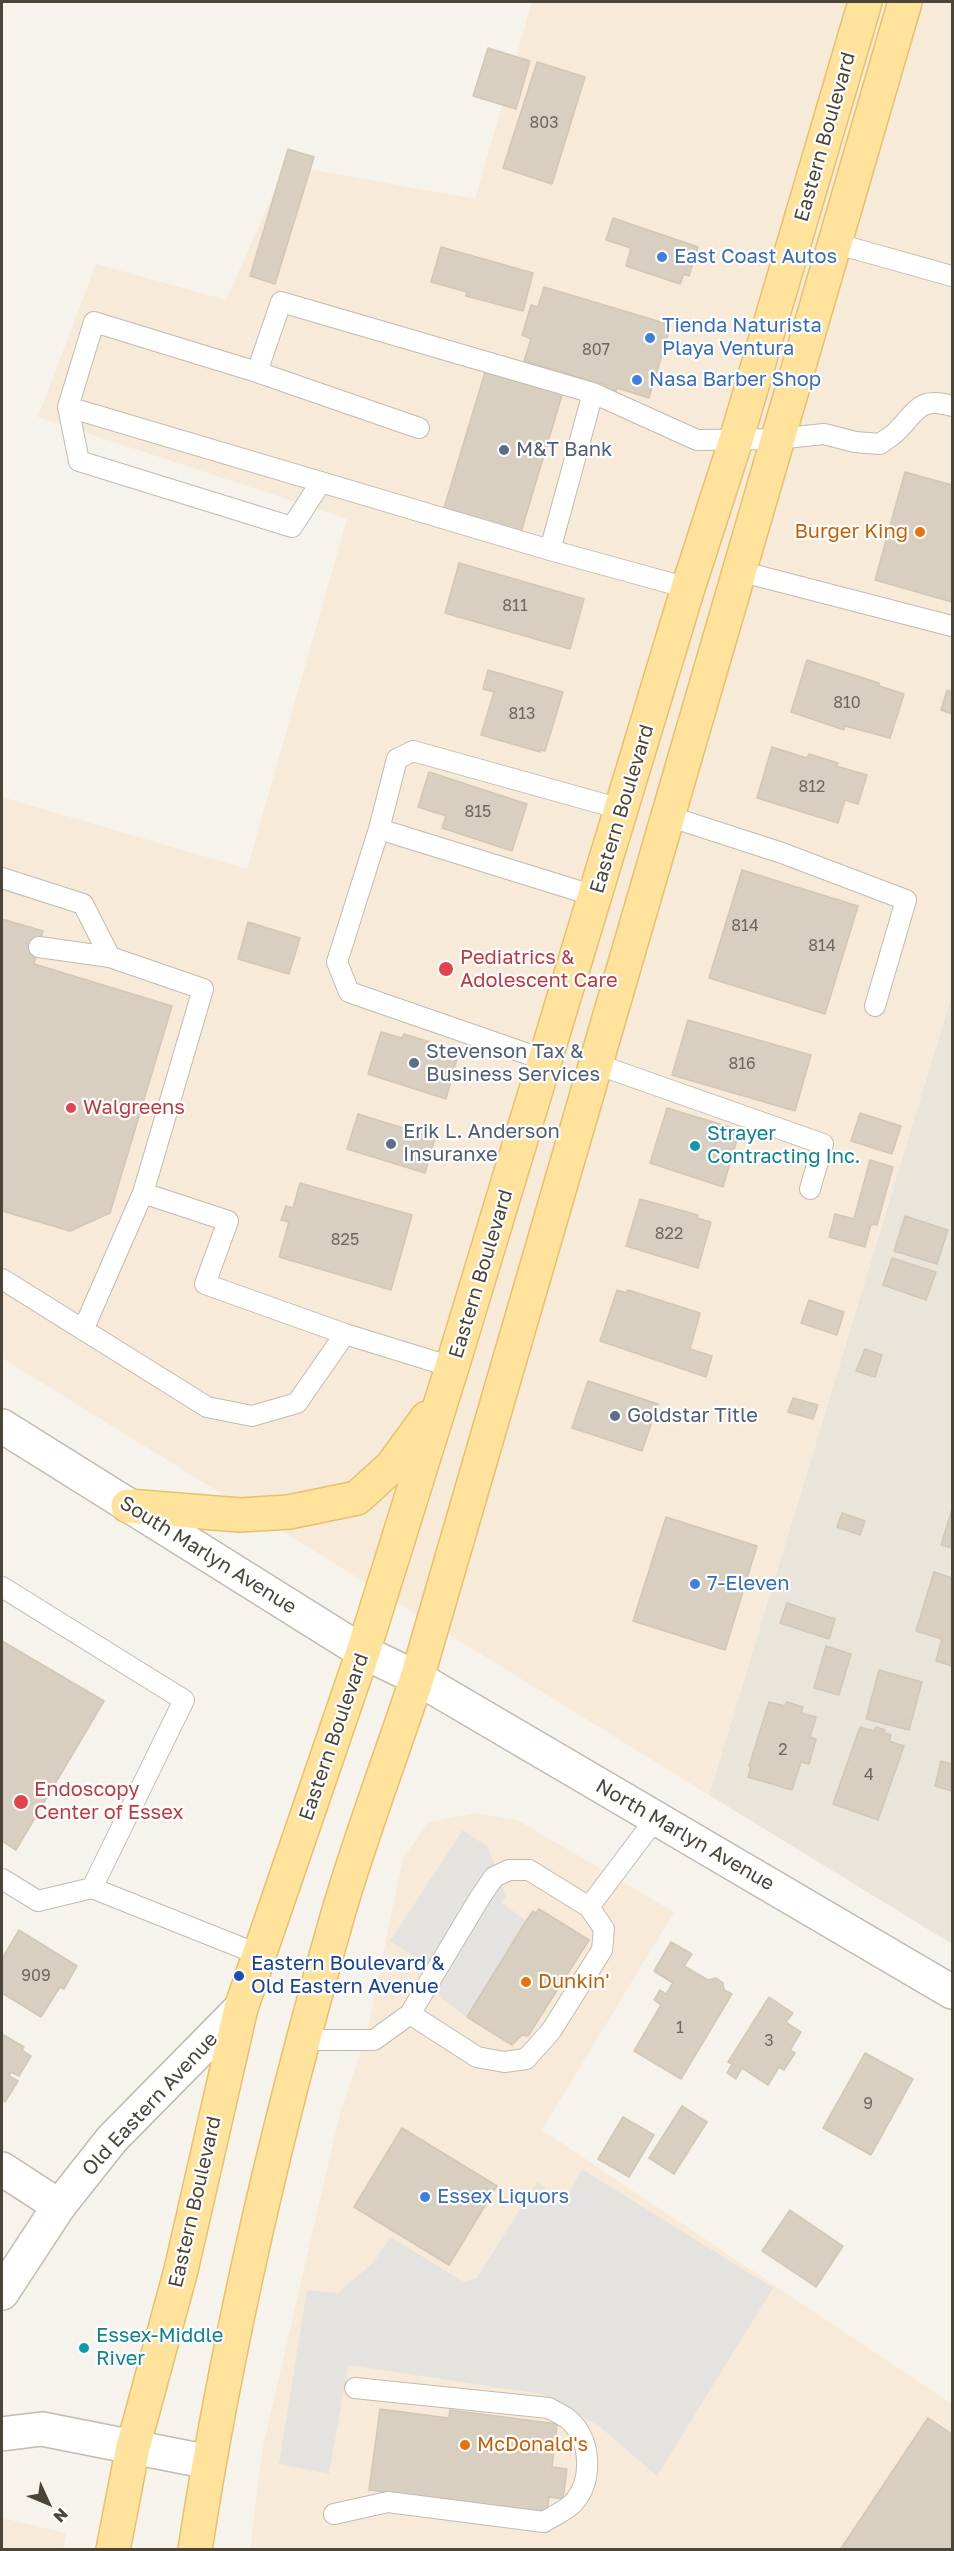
<!DOCTYPE html>
<style>
body{margin:0}
#map{position:relative;width:954px;height:2551px;overflow:hidden;background:#f6f3ec;font-family:"Golos Text",sans-serif}
canvas{display:block}
.frame{position:absolute;inset:0;border:3px solid #4b4439;pointer-events:none}
.north{position:absolute;left:18px;top:2473px;width:60px;height:60px;-webkit-text-stroke:4px #fff;paint-order:stroke;rotate:134deg;font-size:16px;font-weight:700;line-height:24px;text-align:center;color:#4b4439}
.north::after{content:'';display:block;margin:auto;width:21px;height:27px;background:#4b4439;clip-path:polygon(50% 0,100% 100%,50% 72%,0 100%)}
</style>
<div id="map">
<canvas width="954" height="2551"></canvas>
<div class="frame"></div>
<div class="north">N</div>
</div>
<script>
const ctx = document.querySelector('canvas').getContext('2d');
ctx.lineJoin = 'round';
function fill(path, color) {
  ctx.fillStyle = color;
  ctx.fill(path, 'evenodd');
}
function strokePath(path, color, width, dash) {
  ctx.strokeStyle = color;
  ctx.lineWidth = width;
  ctx.lineCap = dash ? 'butt' : 'round';
  ctx.setLineDash(dash || []);
  ctx.stroke(path);
}
function drawText(font, color, halo, rows, align = 'center') {
  ctx.font = font + ' "Golos Text",sans-serif';
  ctx.lineWidth = 4.5;
  ctx.setLineDash([]);
  ctx.textBaseline = 'middle';
  ctx.strokeStyle = halo;
  ctx.fillStyle = color;
  for (const [text, x, y, turn = 0] of rows) {
    ctx.save();
    ctx.translate(x, y);
    ctx.rotate((+turn || 0) * Math.PI / 180);
    ctx.textAlign = isNaN(turn) ? turn : align;
    if (halo) ctx.strokeText(text, 0, 0);
    ctx.fillText(text, 0, 0);
    ctx.restore();
  }
}
fill(new Path2D(`
 M952,994V1944L709,1795Z`), '#eae5da');
fill(new Path2D(`
 M532,2H952V994L709,1795L2,1358V797L247,869L347,519L38,417L96,264L226,300L286,165L475,199Z
 M476,1813L519,1821L674,1912L542,2130L952,2404V2549L250,2550L262,2451L340,2113L366,2037L403,1858L429,1822Z
 M2,2518L66,2533L63,2549H2Z`), '#f7ead8');
fill(new Path2D(`
 M463,1830L488,1847L506,1897L501,1902L526,1921L467,2017L442,1999L416,1958L390,1941Z
 M582,2169L773,2288L657,2476L599,2426L542,2394L348,2365L329,2474L279,2464L307,2290L338,2293L374,2262L390,2237L464,2282L477,2278L537,2182L564,2203Z`), '#e5e3e0');
const building = new Path2D(`
 M488,48L530,61L516,109L473,96Z
 M537,62L585,77L552,184L503,168Z
 M288,149L314,157L275,284L250,276Z
 M613,218L698,247L689,276L684,274L680,284L626,266L631,248L606,240Z
 M441,247L533,273L523,311L466,296L467,292L431,282Z
 M544,287L671,325L649,398L617,388L615,394L604,392L606,385L524,361L531,339L522,335L531,305L538,307Z
 M486,369L563,392L521,532L444,508Z
 M905,472L952,485V602L875,580Z
 M459,563L584,599L570,649L445,613Z
 M807,660L879,683V686L904,694L890,738L845,726L844,730L791,712Z
 M488,670L563,692L545,751L540,750V752L481,735L494,692L483,689Z
 M947,690L952,692V714L941,710Z
 M772,747L807,758L809,754L838,763L836,766L867,775L858,804L845,800L838,823L757,798Z
 M429,772L527,804L512,851L442,828L446,816L418,807Z
 M742,870L858,906L825,1014L709,978Z
 M2,919L43,931L34,964L172,1006L110,1213L70,1231L2,1211Z
 M248,922L300,938L289,974L238,959Z
 M688,1020L811,1055L795,1111L672,1075Z
 M381,1032L402,1038L404,1034L459,1051L446,1099L368,1074Z
 M667,1108L740,1130L723,1187L650,1163Z
 M860,1113L901,1126L892,1154L851,1141Z
 M358,1114L435,1138L425,1173L347,1149Z
 M870,1160L893,1167L877,1225L871,1224L865,1247L829,1237L835,1214L854,1219Z
 M300,1183L412,1215L391,1290L279,1257L289,1222L281,1220L286,1206L293,1208Z
 M640,1199L698,1215L697,1218L711,1222L698,1268L626,1246Z
 M905,1216L948,1230L937,1264L894,1251Z
 M892,1258L936,1272L926,1300L883,1285Z
 M617,1290L626,1293L628,1290L700,1313L690,1349L712,1356L706,1377L600,1341Z
 M809,1300L844,1312L837,1335L801,1323Z
 M865,1349L882,1355L875,1377L856,1371Z
 M588,1381L658,1404L642,1451L572,1428Z
 M793,1398L818,1405L813,1419L788,1412Z
 M952,1509V1548L941,1545Z
 M842,1513L865,1521L860,1535L837,1527Z
 M666,1517L757,1546L725,1650L633,1621Z
 M934,1572L952,1578V1666L936,1661L942,1639L916,1631Z
 M787,1603L835,1619L829,1639L780,1623Z
 M2,1641L104,1701L16,1850L2,1841Z
 M826,1646L851,1654L839,1695L814,1688Z
 M879,1670L922,1682L909,1730L866,1719Z
 M769,1702L785,1706L787,1702L803,1707L801,1713L816,1717L810,1737L816,1739L809,1764L801,1762L792,1790L748,1777L751,1767L749,1766Z
 M860,1727L874,1731L876,1727L885,1730L884,1733L891,1735L889,1741L904,1746L878,1820L833,1804Z
 M941,1761L952,1764V1791L935,1786Z
 M539,1909L589,1940L528,2036L522,2035L512,2045L467,2017L526,1921L533,1911L536,1913Z
 M19,1930L77,1966L64,1989L60,1987L41,2017L2,1993V1959Z
 M671,1942L692,1954L684,1966L708,1980L716,1978L723,1983L724,1990L732,1994L681,2079L634,2051L661,2005L654,2000L660,1990L666,1994L673,1983L654,1971Z
 M769,1997L793,2013L786,2022L801,2032L790,2050L795,2053L784,2070L779,2067L768,2085L742,2068L736,2079L727,2073L732,2064L728,2062Z
 M2,2034L24,2047L22,2050L31,2056L19,2076L11,2072L9,2076L18,2081L5,2102L2,2099Z
 M865,2053L913,2079L871,2155L823,2128Z
 M682,2106L707,2122L674,2174L649,2158Z
 M623,2117L654,2135L629,2177L598,2159Z
 M402,2128L497,2186L449,2265L354,2207Z
 M790,2210L843,2246L816,2287L762,2251Z
 M380,2409L449,2418L450,2410L557,2424L552,2467L567,2469L563,2499L549,2497L546,2519L432,2504L433,2498L369,2490Z
 M928,2418L952,2434V2550H840Z`);
fill(building, '#d8cfc1');
strokePath(building, '#d3c7b4', 1.5);
const service = new Path2D(`
 M834,243L952,276
 M257,372L419,428
 M68,407L79,461L292,527L321,482
 M550,550L593,393
 M739,571L952,626
 M688,588L550,550L68,407L94,322L257,372L281,302L593,393L697,440L776,439L824,434L855,442L880,444C885,440 891,437 896,432C917,412 918,396 952,406
 M668,816L782,853L906,900L875,1006
 M379,829L595,896
 M2,878L83,904L110,957L203,989L143,1193
 M39,947L110,957
 M545,1060L349,992L337,962L379,829L397,759L413,751L621,809
 M596,1064L823,1144L810,1189
 M2,1279L207,1407L252,1416L297,1403L345,1334L452,1367
 M83,1330L143,1193L228,1221L205,1284L345,1334
 M2,1587L184,1700L92,1888L260,1955
 M2,1879L38,1901L92,1888
 M410,2014L477,2057L504,2062L526,2059L551,2031L602,1950L604,1929L589,1907
 M305,2040H374L410,2014L479,1899L494,1877L509,1870H529L589,1907L656,1818
 M334,2514L388,2502L544,2522C553,2516 568,2510 575,2501C593,2479 591,2439 569,2420C564,2415 555,2412 549,2408L355,2388`);
const minor = new Path2D(`
 M2,2169L59,2206`);
const tertiary = new Path2D(`
 M2,1426L363,1652L417,1678L952,1992
 M2,2293L59,2206L112,2139L241,2008
 M2,2434L42,2429L209,2462`);
const primary = new Path2D(`
 M128,1506L240,1515L289,1512L357,1498L392,1466L427,1418
 M113,2550L133,2447L181,2270L241,2008L363,1652L452,1367L688,588L736,440L865,2
 M195,2550C228,2335 278,2123 338,1914C361,1835 391,1757 417,1678L905,2`);
strokePath(service, '#c2bbae', 22);
strokePath(minor, '#c2bbae', 36);
strokePath(tertiary, '#c2bbae', 36);
strokePath(primary, '#e6c16a', 36);
strokePath(service, '#fff', 20);
strokePath(minor, '#fff', 33);
strokePath(tertiary, '#fff', 33);
strokePath(primary, '#ffe39c', 33);
for (const [x, y, r, color] of [
 [662,257,6,"#3f7fe0"],
 [650,338,6,"#3f7fe0"],
 [637,380,6,"#3f7fe0"],
 [504,450,6,"#5c6f8a"],
 [920,532,6,"#e8710a"],
 [446,969,8,"#e0444e"],
 [414,1063,6,"#5c6f8a"],
 [71,1108,6,"#e0444e"],
 [391,1144,6,"#5c6f8a"],
 [695,1146,6,"#0f9aa8"],
 [615,1416,6,"#5c6f8a"],
 [695,1584,6,"#3f7fe0"],
 [21,1802,8,"#e0444e"],
 [239,1976,6,"#1a4fb4"],
 [526,1982,6,"#e8710a"],
 [425,2197,6,"#3f7fe0"],
 [84,2348,6,"#0f9aa8"],
 [465,2445,6,"#e8710a"]
]) {
  const dot = new Path2D();
  dot.arc(x, y, r, 0, 2 * Math.PI);
  ctx.fillStyle = color;
  ctx.fill(dot);
  strokePath(dot, '#fff', 2);
}
drawText('16px', '#6e675b', null, [
 ["803",544,123],
 ["807",596,350],
 ["811",515,606],
 ["810",847,703],
 ["813",522,714],
 ["812",812,787],
 ["815",478,812],
 ["814",745,926],
 ["814",822,946],
 ["816",742,1064],
 ["822",669,1234],
 ["825",345,1240],
 ["2",783,1750],
 ["4",869,1775],
 ["909",36,1976],
 ["1",680,2028],
 ["3",769,2041],
 ["9",868,2104]
]);
drawText('20px', '#4b4439', '#fff', [
 ["Eastern Boulevard",825,137,-74],
 ["Eastern Boulevard",622,809,-73],
 ["Eastern Boulevard",481,1274,-73],
 ["South Marlyn Avenue",208,1555,32],
 ["Eastern Boulevard",334,1737,-71],
 ["North Marlyn Avenue",685,1835,30],
 ["Old Eastern Avenue",150,2104,-47],
 ["Eastern Boulevard",195,2202,-77]
]);
drawText('20px', '#366cbe', '#fff', [
 ["East Coast Autos",674,257],
 ["Tienda Naturista",662,326],
 ["Playa Ventura",662,349],
 ["Nasa Barber Shop",649,380],
 ["7-Eleven",707,1584],
 ["Essex Liquors",437,2197]
], 'left');
drawText('20px', '#4e5e75', '#fff', [
 ["M&T Bank",516,450],
 ["Stevenson Tax &",426,1052],
 ["Business Services",426,1075],
 ["Erik L. Anderson",403,1132],
 ["Insuranxe",403,1155],
 ["Goldstar Title",627,1416]
], 'left');
drawText('20px', '#c56008', '#fff', [
 ["Burger King",908,532,"right"],
 ["Dunkin'",538,1982],
 ["McDonald's",477,2445]
], 'left');
drawText('20px', '#be3a42', '#fff', [
 ["Pediatrics &",460,958],
 ["Adolescent Care",460,981],
 ["Walgreens",83,1108],
 ["Endoscopy",34,1790],
 ["Center of Essex",34,1813]
], 'left');
drawText('20px', '#0d838f', '#fff', [
 ["Strayer",707,1134],
 ["Contracting Inc.",707,1157],
 ["Essex-Middle",96,2336],
 ["River",96,2359]
], 'left');
drawText('20px', '#164399', '#fff', [
 ["Eastern Boulevard &",251,1964],
 ["Old Eastern Avenue",251,1987]
], 'left');
</script>
